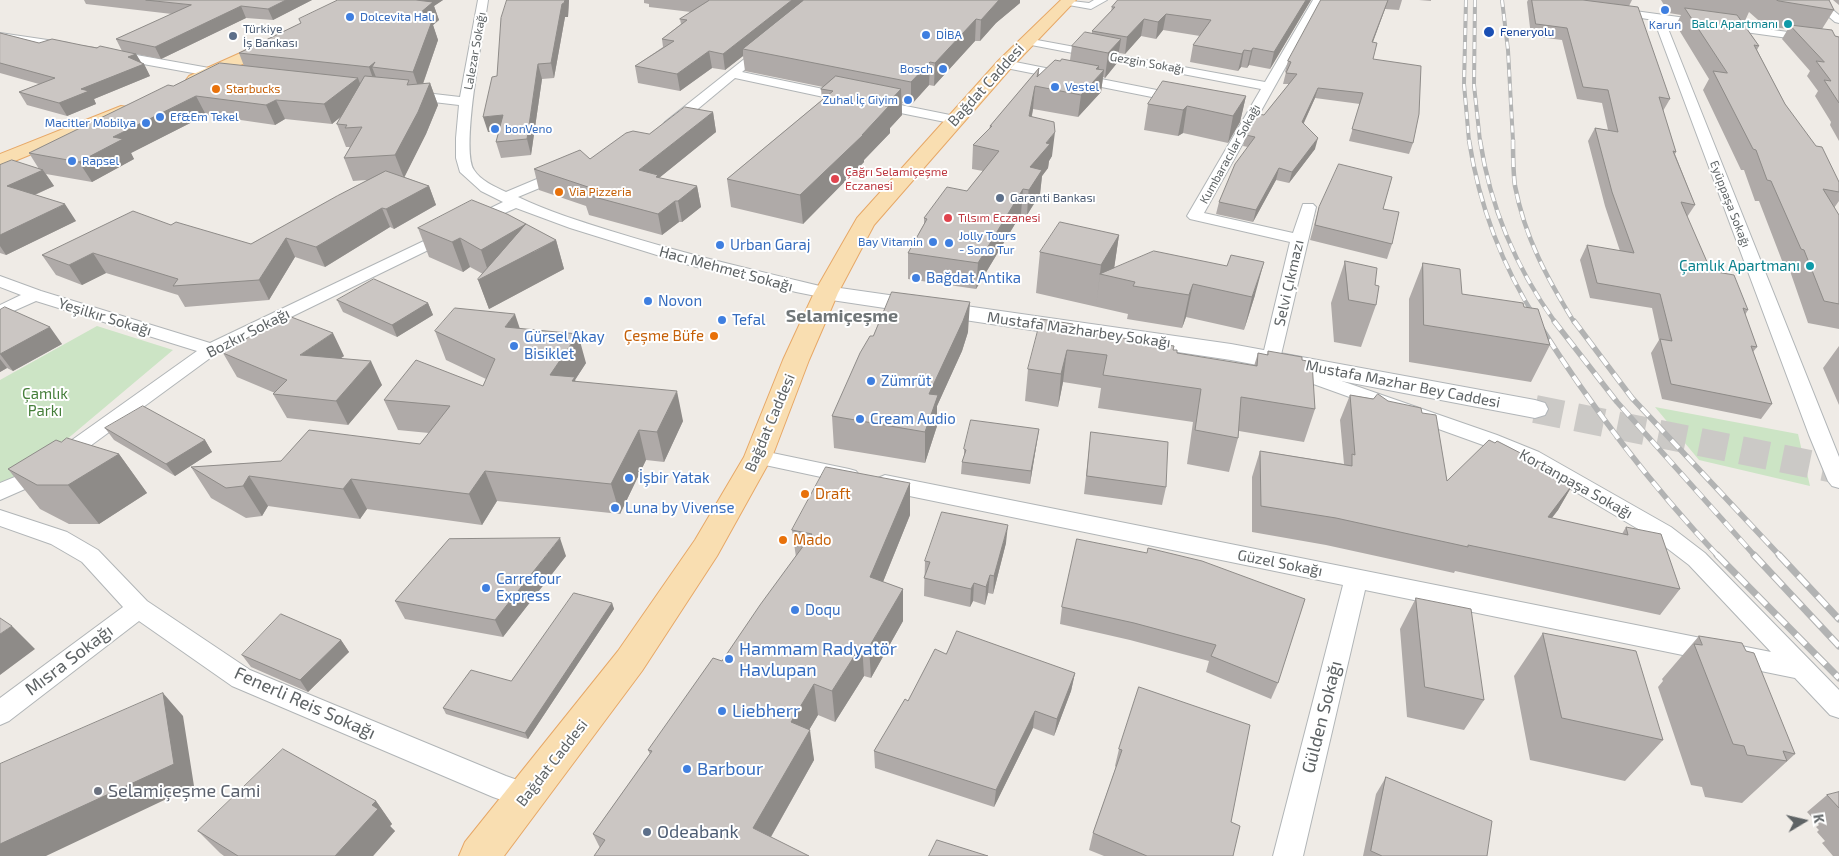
<!DOCTYPE html>
<html>
<head>
<meta charset="utf-8">
<style>
  body { margin:0 }
  #map { position:relative; width:1839px; height:856px; overflow:hidden; background:#efebe6; font-family:"Exo 2",sans-serif }
  canvas { display:block }
  .north { position:absolute; left:1779px; top:796px; width:50px; height:50px; -webkit-text-stroke:4px #fff; paint-order:stroke; rotate:81deg; font-size:14px; font-weight:700; line-height:20px; text-align:center; color:#5e6365 }
  .north::after { content:''; display:block; margin:auto; width:18px; height:22px; background:#5e6365; clip-path:polygon(50% 0,100% 100%,50% 72%,0 100%) }
</style>
</head>
<body>
<div id="map">
<canvas width="1839" height="856"></canvas>
<div class="north">K</div>
</div>
<script>
const ctx = document.querySelector('canvas').getContext('2d');
ctx.lineJoin = 'round';
function paint(path, color) {
  ctx.fillStyle = color;
  ctx.fill(path, 'evenodd');
}
function trace(path, color, width, dash) {
  ctx.strokeStyle = color;
  ctx.lineWidth = width;
  ctx.lineCap = dash ? 'butt' : 'round';
  ctx.setLineDash(dash || []);
  ctx.stroke(path);
}
function write(font, color, halo, rows, align = 'center') {
  ctx.font = font + ' "Exo 2",sans-serif';
  ctx.lineWidth = 4;
  ctx.setLineDash([]);
  ctx.textBaseline = 'middle';
  ctx.strokeStyle = halo;
  ctx.fillStyle = color;
  for (const [text, x, y, turn = 0] of rows) {
    ctx.save();
    ctx.translate(x, y);
    ctx.rotate((+turn || 0) * Math.PI / 180);
    ctx.textAlign = isNaN(turn) ? turn : align;
    if (halo) ctx.strokeText(text, 0, 0);
    ctx.fillText(text, 0, 0);
    ctx.restore();
  }
}
paint(new Path2D(`
  M97,326L173,350L28,472L0,483V380Z
  M1655,407L1798,434L1810,486L1699,460Z`), '#cce4c5');
trace(new Path2D(`
  M1535,409L1839,470`), '#cbc9c6', 28, [28, 14]);
const street = new Path2D(`
  M478,0H488C484,30 460,149 474,170C480,180 495,187 506,192L556,171H566L568,174L566,177L518,197C547,211 579,221 611,231C684,254 758,271 832,289L835,293L832,297L826,298L796,292L689,265L570,228L516,208L480,224H470L467,221L470,218L503,202L481,191L460,172L456,158V138L459,105L408,99L402,95L408,91L460,97Z
  M1063,0L1089,3L1094,0H1107L1091,9L1063,4Z
  M1313,0H1323L1204,213L1293,233L1303,204H1313L1316,207L1280,359L1278,363L1271,365L1264,363L1262,359L1290,242L1190,219L1187,216L1261,89L1026,44L1020,41L1026,38L1265,82Z
  M1809,0H1821L1839,15V23L1835,22Z
  M1613,8L1839,39V45L1665,21L1839,457V488L1832,486L1828,481L1809,435L1654,20L1609,13L1608,11Z
  M0,33L68,43L74,46L68,49L0,39Z
  M766,43L770,45L772,47L770,49L742,72L847,94L853,98L847,102L735,78L675,128H665L663,125L665,122L762,45Z
  M114,51L226,71L232,75L226,79L110,58L108,55Z
  M1005,60L1182,95L1188,99L1182,103L1001,67L999,64L1001,61Z
  M876,100L955,116L962,120L955,124L871,107L870,104Z
  M449,229L455,231L457,234L455,237L217,353L41,482L0,500V483L27,472L197,351L36,301L0,317V305L21,295L0,287V276L41,291L210,343Z
  M1287,362L1497,435L1539,452L1671,527L1705,553L1839,690V718L1830,715L1795,678L1365,590L1303,856H1273L1343,585L885,491L878,488L874,483L878,478L885,475L1771,652L1689,565L1655,539L1525,462L1483,445L1280,372L1278,368L1280,364Z
  M758,450L849,469L856,471L860,476L856,481L849,483L751,462L748,457L751,452Z
  M0,510L67,532L98,550L147,601L250,670L506,776L537,787L541,796L537,805L527,809L493,797L232,686L139,621L9,721L0,725V698L123,607L82,562L51,544L0,526Z`);
const secondary = new Path2D(`
  M826,286L1231,344L1535,400L1545,403L1548,409L1545,415L1535,418L1231,360L818,298L814,293L818,288Z`);
const primary = new Path2D(`
  M1061,0H1076L1011,68L874,225L838,293L809,360L772,457L717,556L642,671L504,856H459L465,842L618,651L695,540L744,457L783,360L814,293L857,218L999,60Z
  M274,38L280,40L282,43L280,46L201,84H189L186,80L189,76Z
  M121,106L127,107L130,111L127,115L0,167V154Z`);
trace(street, '#b1b5b7', 2);
trace(secondary, '#b1b5b8', 2);
trace(primary, '#e7a867', 2);
paint(street, '#fff');
paint(secondary, '#fff');
paint(primary, '#f9deb1');
const railFar3 = new Path2D(`
  M1466,0L1464,84L1469,141
  M1475,0L1474,85L1480,141
  M1502,0L1508,50L1513,141`);
const railFar2 = new Path2D(`
  M1469,140C1479,205 1502,266 1538,322
  M1480,140C1490,206 1516,268 1555,322
  M1513,140C1513,155 1513,171 1515,186C1525,238 1547,278 1574,322`);
const railFar1 = new Path2D(`
  M1537,321C1590,405 1650,484 1718,556
  M1554,321L1617,402L1755,556
  M1574,321L1632,398L1780,556`);
const rail = new Path2D(`
  M1717,555L1839,678
  M1754,555L1839,646
  M1779,555L1839,619`);
trace(railFar3, '#b2b3b3', 4);
trace(railFar2, '#b2b3b3', 4.5);
trace(railFar1, '#b2b3b3', 5.5);
trace(rail, '#b2b3b3', 7);
trace(railFar3, '#fff', 2.5, [7]);
trace(railFar2, '#fff', 3, [9]);
trace(railFar1, '#fff', 4, [11]);
trace(rail, '#fff', 5, [14]);
paint(new Path2D(`
  M84,0H312L273,20L246,18L161,59L136,54L141,62L144,64L150,76L94,99L96,104L67,116L27,105L19,92L39,84L0,73V33L39,43L81,45L122,51L116,39L172,14L86,4Z
  M338,0H443L434,6L439,20L433,25L438,40L423,84L430,83L438,105L426,134L404,177L429,186L436,205L394,229L390,227L325,267L295,257L269,300L185,307L178,295L106,273L82,285L56,275L42,255L171,225L251,244L367,180L353,181L344,158L350,147H346L337,124L341,116L332,124L285,119L275,125L206,115L131,153L134,159L92,182L46,174L54,186L35,195L76,221L6,255L0,253V165L39,169L29,153L173,86L244,66L239,53L301,23Z
  M507,0H569L568,17H565L554,78L542,79L531,155L501,158L496,142L499,131L488,132L497,76Z
  M644,0H1020V3L996,23L980,41H975L934,86L929,85L911,105L902,103V115L890,128V133L864,160V162L803,224L731,207L727,179L822,100L821,89L823,87L745,71L743,56L725,70L712,68L680,91L638,83L635,66L663,47L662,39L681,24L680,19L691,12L649,7V4L644,3Z
  M1118,0H1311L1270,69L1249,65L1247,68L1241,67L1238,71L1190,62L1193,45L1200,36L1163,30L1156,39L1141,36L1125,54L1119,53L1117,63L1105,78L1103,77L1101,92L1078,117L1033,109L1032,116L1052,156L1049,161L1048,168L1042,176L1040,194L1027,215L1021,214L976,289L908,279V253L924,224V218L967,191L983,171L972,169L973,145L989,129L990,126L1039,68V76L1060,61L1070,60L1072,46L1092,34V31L1111,11L1112,7Z
  M1321,0H1402L1399,10L1385,9L1372,42L1373,59L1413,143L1409,154L1349,141L1360,104L1315,98L1304,123L1315,149L1289,183L1276,180L1253,222L1216,214L1219,202L1248,147L1243,146L1246,135L1264,115L1289,84H1283L1286,72H1285L1288,61Z
  M1419,0H1431V1Z
  M1528,0H1632L1629,6L1670,99L1663,111L1676,152L1675,154L1695,205L1687,217L1711,271L1748,310L1745,315L1757,347L1753,352L1772,404L1761,419L1662,399L1651,353L1659,340L1652,308L1590,298L1580,260L1587,245L1620,251L1605,206L1588,141L1595,128L1608,130L1602,103L1577,99L1562,40L1531,36L1527,2Z
  M1661,0H1829L1834,10L1822,29L1835,36L1839,37V141L1830,125L1831,122L1815,96L1818,91L1807,76L1810,71L1782,39L1788,29L1765,26L1749,12L1744,23L1742,22L1759,46L1757,50L1785,104L1839,182V201L1834,208L1839,215V329L1808,323L1790,271H1786L1759,201H1755L1744,170H1741L1703,90L1709,79L1676,25L1681,15L1669,13Z
  M1833,0H1839V5Z
  M1246,96L1240,122L1228,143L1183,133L1178,136L1144,130L1148,104Z
  M713,112L716,132L659,178L697,186L701,207L682,222H679L662,235L589,215L586,206L539,190L534,169L590,159L649,134Z
  M1319,207L1383,209L1392,244L1387,259L1310,240Z
  M526,224V225L556,240L564,269L489,309L478,279L483,274L470,267L463,272L429,257L418,228Z
  M1119,235L1114,268L1255,295L1244,330L1186,317L1182,328L1127,319L1128,314L1036,293L1040,252Z
  M1345,261L1375,285L1376,305L1361,347L1334,342L1331,303Z
  M1423,263L1462,294L1524,307L1550,345L1531,382L1409,362V299Z
  M337,300L428,303L433,315L397,337L343,312Z
  M0,310L62,344L13,371L7,368L0,372Z
  M520,328L586,363L575,380L576,382L683,421L664,462L646,460L620,514L497,501L482,525L367,509L360,519L268,506L262,516L246,518L211,498L191,467L281,461L420,444L429,433L398,430L384,400L483,386L486,379L446,360L435,331Z
  M1072,330L1173,350L1177,353L1254,366L1258,353L1267,355L1268,351L1302,360L1315,409L1304,442L1239,431L1238,438L1229,472L1187,464L1193,422L1098,408L1101,388L1063,382L1058,407L1025,401L1028,369Z
  M968,332L962,351L937,406V426L925,463L834,448L832,416Z
  M1839,346V405L1823,368Z
  M223,353L344,356L341,358L382,385L348,425L287,418L273,394L275,393L237,377Z
  M1350,395L1388,401L1422,413L1447,481L1569,482L1573,484L1558,510L1552,518L1622,534L1626,527L1680,589L1660,615L1455,571L1454,573L1326,545L1252,532V477L1260,451L1344,464L1340,420Z
  M105,428L205,440L212,452L175,476L114,440Z
  M1039,429L1030,484L961,474L962,462L964,456V449Z
  M1091,432L1166,487L1162,505L1084,494Z
  M61,442L119,454L147,493L99,524H69L40,509L8,469Z
  M910,483V515L883,582L903,589V621L871,678L864,676L835,722L818,715L809,730L814,760L771,837L600,848L593,834L650,754L648,750L722,661L796,557L792,530Z
  M1077,539L1278,683L1271,699L1206,672L1209,661L1130,640L1060,624L1062,607Z
  M1006,543L993,594L988,593L985,605L973,601L970,607L924,596L925,561Z
  M566,556L503,637L405,619L395,601Z
  M1416,598L1484,700L1464,730L1407,717L1400,629Z
  M612,603L614,609L528,739L446,714L443,708L511,681Z
  M1543,633L1663,740L1625,781L1530,760L1514,676Z
  M1699,636L1746,651L1795,754L1742,803L1705,797L1702,787L1691,785L1658,687L1663,681L1662,679Z
  M341,640L349,652L308,692L251,667L242,655Z
  M946,654L1075,673L1071,691L1054,736L1033,728L994,807L875,768L874,751L908,701Z
  M1139,687L1231,822L1233,856H1104L1089,850L1093,833L1116,767L1115,766L1119,749Z
  M1386,777L1487,856H1363L1376,794Z
  M1839,792V856H1833L1822,843L1825,841L1817,832L1819,830L1816,827L1819,825L1807,812L1827,795Z
  M376,801L392,824L390,826L395,831L373,856H224L220,853L198,831Z`), '#afaaa8');
paint(new Path2D(`
  M286,0H312L273,20L268,9Z
  M410,0H443L434,6L439,20L433,25L438,40L420,92L413,72V19Z
  M565,0H569L568,17H565L554,78L551,63L562,4Z
  M792,0H813L743,49V56L725,70L723,54Z
  M999,0H1020V3L996,23L980,41L981,20Z
  M1306,0H1311L1270,69L1274,52Z
  M1388,0L1385,9L1369,53L1372,42Z
  M241,6L246,18L161,59L155,47Z
  M1166,14L1163,30L1156,39L1158,22Z
  M976,19L975,41L934,86L935,63Z
  M1144,19L1141,36L1125,54L1127,37Z
  M1121,39L1117,63L1105,78L1108,53Z
  M1253,48L1249,65L1247,68L1251,51Z
  M1244,50L1241,67L1238,71L1242,54Z
  M709,51L712,68L680,91L677,74Z
  M136,54L142,64H144L150,76L94,99L96,104L67,116L59,103L128,57Z
  M375,62L372,67L379,85L376,87L369,67Z
  M930,62L929,85L911,105V82Z
  M538,64L542,79L531,155L527,139Z
  M1099,66L1098,77L1104,70L1101,92L1078,117L1081,95L1096,69Z
  M358,78L365,97L332,124L324,104Z
  M430,83L438,105L426,134L404,178L395,155Z
  M1035,86L1033,109L1027,139L1029,116Z
  M1318,88L1315,98L1299,133L1302,122Z
  M901,89L902,115L890,128V133L864,160V162L803,224L800,195Z
  M196,96L206,115L131,153L134,159L92,182L79,162L113,137Z
  M1246,96L1240,122L1228,143L1233,116Z
  M276,100L285,119L275,125L266,105Z
  M1187,106L1183,133L1178,136L1183,110Z
  M713,112L716,132L659,178L639,170Z
  M503,115L508,130L488,132L483,117Z
  M1055,132L1052,156L1049,161L1048,168L1042,176L1040,194L1027,215L1030,167L1046,143Z
  M1318,138L1315,149L1289,183L1292,172Z
  M1279,168L1276,180L1253,222L1256,210Z
  M43,170L54,186L18,202L7,186Z
  M429,186L436,205L394,229L386,209Z
  M697,186L701,207L682,222L678,201Z
  M1023,189L1021,214L976,289L978,263Z
  M675,201L679,222L662,235L658,214Z
  M65,204L76,221L6,255L0,246V235Z
  M382,208L390,227L325,267L316,247Z
  M526,224L534,252L556,240L564,269L489,309L478,280L489,274L481,250Z
  M1119,235L1113,276L1100,274L1096,307L1101,265Z
  M286,238L295,257L269,300L259,280Z
  M460,238L470,267L463,272L452,242Z
  M93,253L106,273L82,285L69,265Z
  M1264,262L1255,295L1244,330L1252,297Z
  M1193,284L1186,317L1182,328L1189,295Z
  M970,302L968,332L962,351L937,406V426L925,463V432L929,394Z
  M428,303L433,315L397,337L392,325Z
  M515,314L525,344L505,327Z
  M50,327L62,344L13,371L0,354Z
  M333,333L344,356L312,378L300,355Z
  M578,334L586,363L575,380L583,407L550,375Z
  M1067,350L1063,382L1058,407L1061,374Z
  M0,359L7,368L0,372Z
  M371,361L382,385L348,425L336,401Z
  M677,391L683,421L664,462L657,432Z
  M1039,429L1037,441L1030,484L1031,471Z
  M639,430L646,460L620,514L611,484Z
  M205,440L212,452L175,476L166,464Z
  M119,454L147,493L99,524L68,485Z
  M485,471L497,501L482,525L469,494Z
  M249,476L268,506L262,516L243,486Z
  M351,479L367,509L360,519L343,489Z
  M910,483V515L872,609L870,577Z
  M1573,484L1558,510L1532,543L1548,517Z
  M1008,525L1006,543L993,594L994,576Z
  M560,538L566,556L503,637L495,620Z
  M990,575L988,593L985,605L986,587Z
  M974,583L973,601L970,607L971,589Z
  M903,589V621L871,678L869,647Z
  M612,603L614,609L528,739L525,733Z
  M12,626L35,649L0,675V634Z
  M341,640L349,652L308,692L300,680Z
  M862,644L864,676L835,722L832,691Z
  M1075,673L1071,691L1054,736L1057,719Z
  M814,684L818,715L796,752L791,722Z
  M163,693L183,716L194,786L46,856H0V844Z
  M1035,711L1033,728L994,807L996,790Z
  M810,730L814,760L760,856L753,828Z
  M376,801L392,824L390,826L395,831L373,856H335L372,805Z`), '#8e8b88');
const building = new Path2D(`
  M146,0H286L268,9L241,6L155,47L116,39L191,5Z
  M338,0H416L433,2L413,19L432,21L413,72L372,67L375,62L369,67L239,53L301,23L299,19Z
  M507,0H565L564,3L562,4L551,63L538,64L527,139L496,142L503,115L483,117L492,77L497,76L501,18Z
  M710,0H792L723,54L709,51L677,74L635,66L674,41L662,39L687,20L680,19Z
  M804,0H999L981,20L976,19L935,63L930,62L911,82L743,49Z
  M1118,0H1306L1274,52L1253,48L1251,51L1244,50L1242,54L1193,45L1211,20L1166,14L1158,22L1144,19L1127,37L1092,31L1115,7H1112Z
  M1321,0H1388L1372,42L1377,43L1373,59L1421,66L1419,114L1413,143L1352,129L1363,93L1318,88L1302,122L1318,138L1292,172L1279,168L1256,210L1219,202L1235,164L1255,137L1246,135L1258,114L1264,115L1297,74L1286,73L1291,62L1288,61Z
  M1532,0H1583L1638,7L1670,99L1659,97L1676,152L1673,151L1695,205L1681,202L1711,271L1734,275L1748,310L1743,308L1757,347L1751,346L1772,404L1671,384L1660,339L1672,341L1660,294L1597,283L1587,245L1634,253L1612,192L1595,128L1618,132L1608,90L1583,87L1567,28L1536,24Z
  M1777,0H1829L1834,10L1779,1Z
  M1685,8L1737,15L1759,46L1754,45L1785,104L1816,146L1822,147L1839,182V192L1823,189L1839,215V304L1824,301L1804,250L1801,249L1771,181L1767,180L1756,150L1753,149L1713,71L1727,73Z
  M1790,25L1832,30L1835,36L1839,37V103L1824,80L1831,81L1816,61L1824,62Z
  M1085,32L1121,39L1108,53L1072,46Z
  M0,33L39,43L52,39L81,45L97,48L100,46L136,54L128,57L144,64L81,89L89,91L59,103L19,92L55,78L0,63Z
  M1062,59L1099,66L1096,69L1104,70L1081,95L1035,86L1029,116L1054,122L1055,132L1046,143L1050,144L1030,167L1042,170L1029,190L1023,189L978,263L908,253L927,219L924,218L947,187L967,191L999,151L973,145L992,126H990L1039,68L1037,77L1055,60L1060,61Z
  M220,63L358,78L324,104L276,100L266,105L196,96L113,137L123,139L79,162L29,153L168,85L173,86Z
  M365,76L409,80L407,85L430,83L418,112L395,155L344,158L362,127L345,128L347,125L337,124Z
  M836,76L901,89L885,106H889L862,135H863L800,195L727,179L833,91L821,89Z
  M1163,81L1246,96L1233,116L1187,106L1183,110L1148,104Z
  M685,107L713,112L639,170L658,175L656,177L697,186L678,201H675L658,214L583,194L591,188L534,169L580,150L590,159L626,133L633,131L649,134Z
  M12,160L43,170L7,186L65,204L0,235V165Z
  M1339,164L1392,177L1383,209L1399,212L1392,244L1315,225L1319,207Z
  M386,171L429,186L386,209L382,208L316,247L286,238L259,280L173,286L178,279L93,253L69,265L42,255L133,211L171,225L176,222L251,244L337,196Z
  M472,200L507,214L526,224L481,250L460,238L452,242L418,228Z
  M1060,222L1119,235L1101,265L1040,252Z
  M526,224L556,240L478,280V279Z
  M1154,251L1227,266L1231,255L1264,262L1252,297L1193,284L1189,295L1133,286L1135,282L1100,274Z
  M1345,261L1377,268L1375,285L1379,286L1376,305L1349,300Z
  M1423,263L1460,269L1462,294L1523,303L1524,307L1538,309L1550,345L1424,325Z
  M374,279L428,303L392,325L337,300Z
  M892,292L970,302L963,321L929,394L938,395L925,432L832,416L860,353L870,336H873Z
  M5,307L50,327L0,354V310Z
  M455,308L515,314L505,327L578,334L550,375L575,377L572,381L677,391L657,432L639,430L611,484L485,471L469,494L351,479L343,489L249,476L243,486L226,488L191,467L281,461L309,430L420,444L450,406L384,400L416,360L483,386L495,359L435,331Z
  M286,315L333,333L300,355L371,361L336,401L273,394L287,380L223,353Z
  M1041,319L1073,324L1071,330L1174,346L1173,350H1177V353L1257,366L1258,353L1268,355V351L1302,357V360L1312,362L1315,409L1241,397L1238,438L1195,430L1201,389L1103,375L1107,355L1067,350L1061,374L1028,369Z
  M1378,394L1388,401L1421,408L1422,413L1436,415L1447,481L1489,440L1495,443L1497,441L1571,479L1568,482L1573,484L1548,517L1628,535L1626,527L1661,534L1680,589L1468,545V547L1336,518L1261,506L1260,451L1352,466V454L1355,455L1350,395L1373,399Z
  M143,406L205,440L166,464L105,428Z
  M971,420L1039,429L1031,471L962,462L966,450L964,449Z
  M1091,432L1168,442L1166,487L1087,476Z
  M67,438L119,454L68,485H37L8,469L56,440L61,442Z
  M826,467L910,483L870,577L903,589L869,647L862,644L832,691L814,684L791,722L810,730L753,828L809,856H594L605,840L593,834L652,751L648,750L713,658L722,661L760,605L812,534L792,530Z
  M942,512L1008,525L994,576L990,575L986,587L974,583L971,589L924,578L930,562L925,561Z
  M560,538L495,620L395,601L449,539Z
  M1077,539L1147,553L1148,548L1202,561L1305,599L1278,683L1211,656L1216,645L1134,623L1062,607Z
  M574,593L612,603L525,733L443,708L471,670L511,681Z
  M1416,598L1471,609L1484,700L1425,687Z
  M281,614L341,640L300,680L242,655Z
  M0,618L12,626L0,634Z
  M957,631L1075,673L1057,719L1035,711L996,790L874,751L905,699L908,701L935,649L946,654Z
  M1543,633L1636,651L1663,740L1562,718Z
  M1699,636L1742,643L1746,651L1754,653L1795,754L1783,751L1787,761L1747,755L1744,746L1733,744L1694,644L1702,645Z
  M1139,687L1250,725L1231,822L1240,826L1233,856H1147L1093,833L1122,750L1119,749Z
  M163,693L174,764L0,844V764Z
  M283,749L376,801L372,805L378,809L335,856H238L198,831Z
  M1386,777L1492,821L1487,856H1382L1371,851Z
  M1839,792V808L1827,795Z
  M937,840L988,856H929Z`);
paint(building, '#cbc6c3');
trace(building, '#8e8b88', 1);
for (const [x, y, r, color] of [
  [1665,10,5,"#3f7fe0"],
  [350,17,5,"#3f7fe0"],
  [1788,24,5,"#0f9aa8"],
  [1489,32,6,"#1a4fb4"],
  [926,35,5,"#3f7fe0"],
  [233,36,5,"#5c6f8a"],
  [943,69,5,"#3f7fe0"],
  [1055,87,5,"#3f7fe0"],
  [216,89,5,"#e8710a"],
  [908,100,5,"#3f7fe0"],
  [160,117,5,"#3f7fe0"],
  [146,123,5,"#3f7fe0"],
  [495,129,5,"#3f7fe0"],
  [72,161,5,"#3f7fe0"],
  [835,179,5,"#e0444e"],
  [559,192,5,"#e8710a"],
  [1000,198,5,"#5c6f8a"],
  [948,218,5,"#e0444e"],
  [933,242,5,"#3f7fe0"],
  [949,243,5,"#3f7fe0"],
  [720,245,5,"#3f7fe0"],
  [1810,266,5,"#0f9aa8"],
  [916,278,5,"#3f7fe0"],
  [648,301,5,"#3f7fe0"],
  [722,320,5,"#3f7fe0"],
  [714,336,5,"#e8710a"],
  [514,346,5,"#3f7fe0"],
  [871,381,5,"#3f7fe0"],
  [860,419,5,"#3f7fe0"],
  [629,478,5,"#3f7fe0"],
  [805,494,5,"#e8710a"],
  [615,508,5,"#3f7fe0"],
  [783,540,5,"#e8710a"],
  [486,588,5,"#3f7fe0"],
  [795,610,5,"#3f7fe0"],
  [729,659,5,"#3f7fe0"],
  [722,711,5,"#3f7fe0"],
  [687,769,5,"#3f7fe0"],
  [98,791,5,"#6b7280"],
  [647,832,5,"#5c6f8a"]
]) {
  const dot = new Path2D();
  dot.arc(x, y, r, 0, 2 * Math.PI);
  ctx.fillStyle = color;
  ctx.fill(dot);
  trace(dot, '#fff', 2);
}
write('12px', '#366cbe', '#fff', [
  ["Dolcevita Halı",360,17],
  ["Karun",1665,25,"center"],
  ["DİBA",936,35],
  ["Bosch",933,69,"right"],
  ["Vestel",1065,87],
  ["Zuhal İç Giyim",898,100,"right"],
  ["Ef&Em Tekel",170,117],
  ["Macitler Mobilya",136,123,"right"],
  ["bonVeno",505,129],
  ["Rapsel",82,161],
  ["Jolly Tours",959,236],
  ["- Sono Tur",959,250],
  ["Bay Vitamin",923,242,"right"]
], 'left');
write('12px', '#0d838f', '#fff', [
  ["Balcı Apartmanı",1778,24]
], 'right');
write('12px', '#4e5e75', '#fff', [
  ["Türkiye",243,29],
  ["İş Bankası",243,43],
  ["Garanti Bankası",1010,198]
], 'left');
write('12px', '#164399', '#fff', [
  ["Feneryolu",1500,32]
], 'left');
write('12px', '#5e6365', '#fff', [
  ["Lalezar Sokağı",475,51,-80],
  ["Gezgin Sokağı",1147,63,10],
  ["Kumbaracılar Sokağı",1230,154,-61],
  ["Eyüppaşa Sokağı",1730,204,69]
]);
write('12px', '#c56008', '#fff', [
  ["Starbucks",226,89],
  ["Via Pizzeria",569,192]
], 'left');
write('12px', '#be3a42', '#fff', [
  ["Çağrı Selamiçeşme",845,172],
  ["Eczanesi",845,186],
  ["Tılsım Eczanesi",958,218]
], 'left');
write('15px', '#5e6365', '#fff', [
  ["Bağdat Caddesi",986,85,-48],
  ["Hacı Mehmet Sokağı",726,269,15],
  ["Selvi Çıkmazı",1289,283,-77],
  ["Yeşilkır Sokağı",105,317,17],
  ["Mustafa Mazharbey Sokağı",1079,330,8],
  ["Bozkır Sokağı",248,333,-27],
  ["Mustafa Mazhar Bey Caddesi",1403,384,11],
  ["Bağdat Caddesi",770,423,-67],
  ["Kortanpaşa Sokağı",1576,484,29],
  ["Güzel Sokağı",1280,563,11],
  ["Bağdat Caddesi",552,763,-52]
]);
write('15px', '#366cbe', '#fff', [
  ["Urban Garaj",730,245],
  ["Bağdat Antika",926,278],
  ["Novon",658,301],
  ["Tefal",732,320],
  ["Gürsel Akay",524,337],
  ["Bisiklet",524,354],
  ["Zümrüt",881,381],
  ["Cream Audio",870,419],
  ["İşbir Yatak",639,478],
  ["Luna by Vivense",625,508],
  ["Carrefour",496,579],
  ["Express",496,596],
  ["Doqu",805,610]
], 'left');
write('15px', '#0d838f', '#fff', [
  ["Çamlık Apartmanı",1800,266]
], 'right');
write('15px', '#c56008', '#fff', [
  ["Çeşme Büfe",704,336,"right"],
  ["Draft",815,494],
  ["Mado",793,540]
], 'left');
write('15px', '#467f3b', '#fff', [
  ["Çamlık",45,394],
  ["Parkı",45,411]
]);
write('bold 18px', '#6f7577', '#fff', [
  ["Selamiçeşme",842,316]
]);
write('18px', '#366cbe', '#fff', [
  ["Hammam Radyatör",739,649],
  ["Havlupan",739,670],
  ["Liebherr",732,711],
  ["Barbour",697,769]
], 'left');
write('18px', '#5e6365', '#fff', [
  ["Mısra Sokağı",69,660,-37],
  ["Fenerli Reis Sokağı",305,703,24],
  ["Gülden Sokağı",1322,717,-76]
]);
write('18px', '#5b616d', '#fff', [
  ["Selamiçeşme Cami",108,791]
], 'left');
write('18px', '#4e5e75', '#fff', [
  ["Odeabank",657,832]
], 'left');
</script>
</body>
</html>
